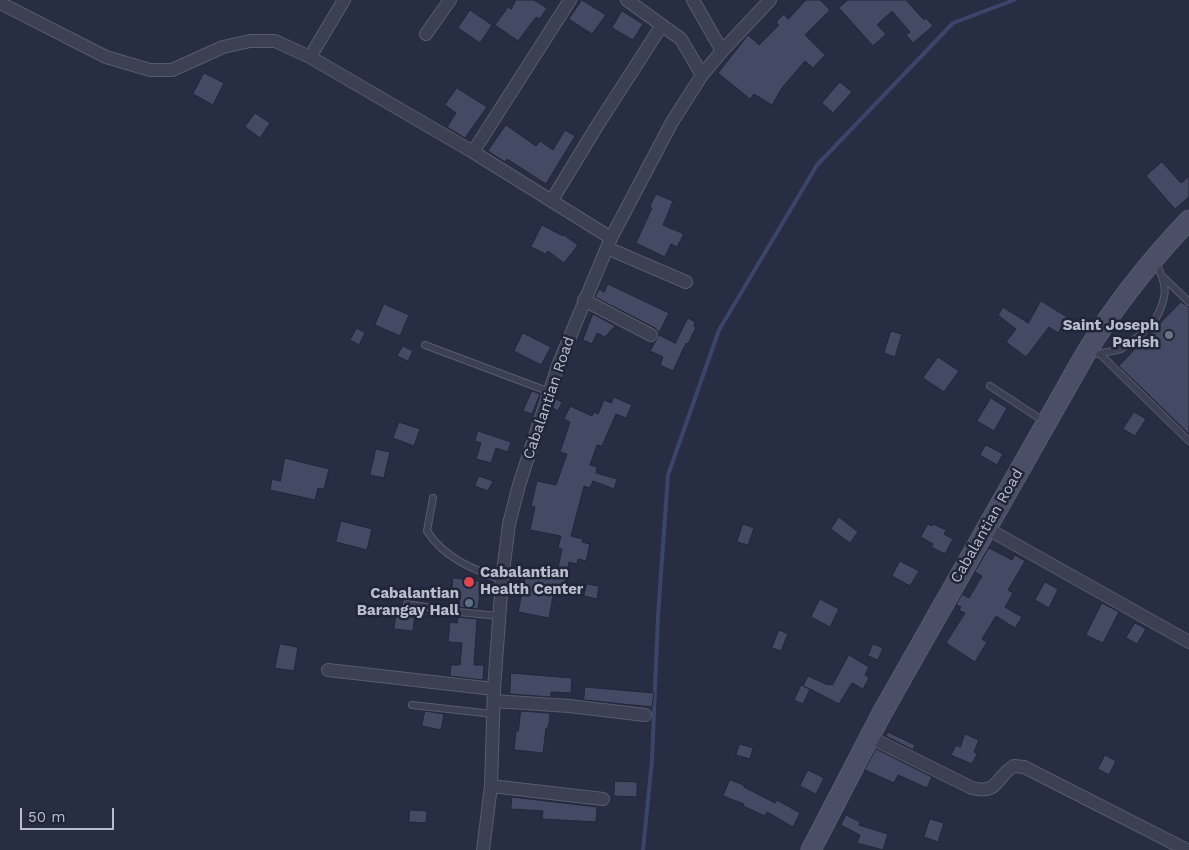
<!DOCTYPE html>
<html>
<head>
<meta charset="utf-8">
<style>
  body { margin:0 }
  #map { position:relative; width:1189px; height:850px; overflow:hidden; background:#272d43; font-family:"Work Sans",sans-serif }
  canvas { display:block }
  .scale { position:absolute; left:20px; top:808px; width:94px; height:22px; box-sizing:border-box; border:2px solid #b9bccc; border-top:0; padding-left:6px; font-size:15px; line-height:18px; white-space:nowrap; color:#b9bccc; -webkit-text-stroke:4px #202538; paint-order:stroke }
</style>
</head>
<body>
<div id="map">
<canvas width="1189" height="850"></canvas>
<div class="scale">50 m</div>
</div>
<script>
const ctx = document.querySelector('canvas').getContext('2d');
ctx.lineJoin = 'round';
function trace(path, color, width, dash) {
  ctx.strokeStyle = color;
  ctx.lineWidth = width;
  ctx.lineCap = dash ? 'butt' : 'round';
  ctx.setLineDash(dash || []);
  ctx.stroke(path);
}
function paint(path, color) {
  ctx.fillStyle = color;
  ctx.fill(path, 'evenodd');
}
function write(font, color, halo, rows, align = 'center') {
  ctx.font = font + ' "Work Sans",sans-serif';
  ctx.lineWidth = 5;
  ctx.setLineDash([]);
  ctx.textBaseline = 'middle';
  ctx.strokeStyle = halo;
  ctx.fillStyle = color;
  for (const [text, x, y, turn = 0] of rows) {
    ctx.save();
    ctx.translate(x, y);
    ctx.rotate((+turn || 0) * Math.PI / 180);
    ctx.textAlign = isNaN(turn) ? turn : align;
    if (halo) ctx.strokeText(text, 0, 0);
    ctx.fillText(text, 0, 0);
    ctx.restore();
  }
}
trace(new Path2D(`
  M643,850L652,760L658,616L668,475L719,330L817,165L953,23L1014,0`), '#3b456a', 4);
const building = new Path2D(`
  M516,0H534L547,8L540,19L536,17L518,41L495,25L508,7L511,9Z
  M582,0L606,15L592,34L569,19Z
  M806,0H820L830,10L805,35L825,55L813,68L805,61L782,88L772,105L754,94L750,99L718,73L748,35L759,45L779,25L776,22L784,14L788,19Z
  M848,0H906L924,20L926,18L933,26L913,43L906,35L910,32L892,11L877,25L886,34L873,46L839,8Z
  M470,10L492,25L480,43L458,28Z
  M622,11L643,24L633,40L612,28Z
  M204,73L224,83L213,105L193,94Z
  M840,82L852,92L833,113L822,103Z
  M457,88L487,107L465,138L447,127L456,113L445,105Z
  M255,113L270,123L260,138L245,127Z
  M506,125L536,146L540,141L553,150L565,130L575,136L546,184L507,159L505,162L488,151Z
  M1162,162L1181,183L1189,176V197L1175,209L1146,176Z
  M656,194L673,201L663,225L684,234L677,247L671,244L665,257L636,243L652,208L650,207Z
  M542,225L563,236L564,235L578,245L564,263L548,251L546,254L531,247Z
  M608,284L669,313L659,333L655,328L595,297L599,289L604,292Z
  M1041,301L1067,317L1058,333L1049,327L1026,357L1006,342L1016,329L998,315L1003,307L1028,323Z
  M1181,302L1189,307V434L1119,366Z
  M384,304L409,315L400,336L375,325Z
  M593,314L615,326L605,337L597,333L592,344L583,340Z
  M688,318L695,322L694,326L696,327L688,344L686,343L673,371L660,365L663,357L650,351L659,335L675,343Z
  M357,328L365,333L359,345L350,340Z
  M891,331L902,334L895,357L884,353Z
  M523,333L551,347L541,365L514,351Z
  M403,346L413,351L408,361L397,356Z
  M938,357L959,371L944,392L923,378Z
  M532,391L540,394L532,414L523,411Z
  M614,397L632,405L626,418L616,414L602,446L597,445L590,465L597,467L596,473L617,479L614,489L593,481L590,488L584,486L571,536L583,539L582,542L590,544L586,561L578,559L577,564L569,562L563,593L554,591L549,618L518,612L527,568L557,573L562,549L558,548L561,536L530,530L535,507L531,506L537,481L556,485L567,454L560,452L570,422L564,419L570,406L592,416L594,412L598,414L604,400L611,403Z
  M991,398L1007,408L994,431L977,421Z
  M556,399L562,402L558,411L553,408Z
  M1134,412L1146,419L1135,436L1123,429Z
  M399,422L420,429L414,446L393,438Z
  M478,431L511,442L508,452L496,448L491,463L476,459L481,443L475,441Z
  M986,445L1003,454L997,465L980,455Z
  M376,449L390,452L384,478L370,475Z
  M285,458L329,469L324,489L318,488L315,500L270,490L272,479L280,481Z
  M479,476L493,481L488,491L475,486Z
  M839,517L858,532L850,543L831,529Z
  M341,521L372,529L367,550L336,542Z
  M743,524L754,528L748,545L737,542Z
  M928,524L932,526L933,524L946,530L944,534L953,539L945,554L931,547L933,544L921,537Z
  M989,548L1012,560L1015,555L1025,561L1008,590L1013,593L1005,607L1022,617L1015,628L996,616L982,639L987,642L975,662L946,643L965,613L959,610L961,607L956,605L962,594L969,598L982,576L975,572Z
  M900,561L919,571L910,586L892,576Z
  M453,578L494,583L493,595L480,594L478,609L459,607L461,592L452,591Z
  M1045,582L1058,589L1049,608L1035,600Z
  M587,584L599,586L597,599L584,596Z
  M820,599L839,609L830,627L811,617Z
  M1102,603L1119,612L1103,643L1086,635Z
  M397,611L415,613L413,631L394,629Z
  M458,617L477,619L474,665H484L483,680L450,676L451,665H460L462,643L448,642L450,622L457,623Z
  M1135,623L1146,629L1137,644L1126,638Z
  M779,630L788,634L781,651L772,648Z
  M280,644L298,647L294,671L275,668Z
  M873,644L883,648L878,660L868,656Z
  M849,655L869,667L865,675L869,678L863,689L852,683L839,704L810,689L803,704L794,700L801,685L810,689L803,686L808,676L828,685L829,684L832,685Z
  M511,673L572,678L571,693L551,692V697L510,694Z
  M585,687L654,693L652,707L584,700Z
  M425,711L444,714L441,730L422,726Z
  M521,711L549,713L550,718L548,728H546L543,753L514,750L516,731H518Z
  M888,732L915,745L913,750L886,736Z
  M965,734L979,740L974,752L977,754L972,764L951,755L956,745L960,747Z
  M740,744L753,748L750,759L736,755Z
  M876,749L932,777L927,788L898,775L894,783L865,770Z
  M1105,755L1116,761L1109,775L1098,769Z
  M808,770L824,778L816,794L800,786Z
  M730,780L744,785V787L775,803L777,800L800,813L793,827L767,812L765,816L743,806L744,804L723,796Z
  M615,781L637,782V797L614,796Z
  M512,797L597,807L596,822L542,819L543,811L511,809Z
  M410,810L427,811L426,823L409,822Z
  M846,815L860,822L859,825L888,834L883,850L857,843L860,835L841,825Z
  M930,819L944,823L938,842L924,837Z`);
paint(building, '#444a63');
trace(building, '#22273a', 1);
const lane = new Path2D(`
  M1164,278L1189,302
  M1155,320C1168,296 1168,286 1155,261
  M425,345L550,392
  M1098,354L1121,349L1143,333
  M1100,354L1189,441
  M990,386L1045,422
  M433,498L427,531C444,558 473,569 502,580
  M407,604L458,612L499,616
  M412,705L493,714`);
const street = new Path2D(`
  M627,0L681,39L702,75
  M693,0L722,51
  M0,3L106,57L150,70H172L223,47L250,41H275L310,57L473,152L611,238
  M426,34L450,0
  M310,57L344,0
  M473,152L570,0
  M552,200L597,126L662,25
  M607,248L686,282
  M584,300L651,335
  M986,528L1189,642
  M328,670L494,689
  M494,701L569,706L645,715
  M869,737L972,788C999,795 996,776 1014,766L1024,767L1187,850
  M491,786L603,799
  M483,850L491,786L494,689L502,580L509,524L519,485L559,363L611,238L672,122L702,75L722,51L770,0`);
const secondary = new Path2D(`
  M811,850L882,713L1086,353C1115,305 1151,260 1189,220`);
trace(lane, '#575b6d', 8);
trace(street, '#575b6d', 14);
trace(secondary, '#575b6d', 21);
trace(lane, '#3c4053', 6);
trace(street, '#3c4053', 12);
trace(secondary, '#4a4e66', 19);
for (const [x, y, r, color] of [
  [1169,335,5,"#6b7280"],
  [469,582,6,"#e0444e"],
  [469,603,5,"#5c6f8a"]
]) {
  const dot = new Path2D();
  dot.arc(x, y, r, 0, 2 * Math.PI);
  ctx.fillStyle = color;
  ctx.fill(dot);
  trace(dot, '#202538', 2);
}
write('bold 15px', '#b9bccc', '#202538', [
  ["Saint Joseph",1159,326],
  ["Parish",1159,343],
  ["Cabalantian",480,573,"left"],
  ["Health Center",480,590,"left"],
  ["Cabalantian",459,594],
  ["Barangay Hall",459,611]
], 'right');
write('15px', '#b9bccc', '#202538', [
  ["Cabalantian Road",549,398,-71],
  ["Cabalantian Road",987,526,-60]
]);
</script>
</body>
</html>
